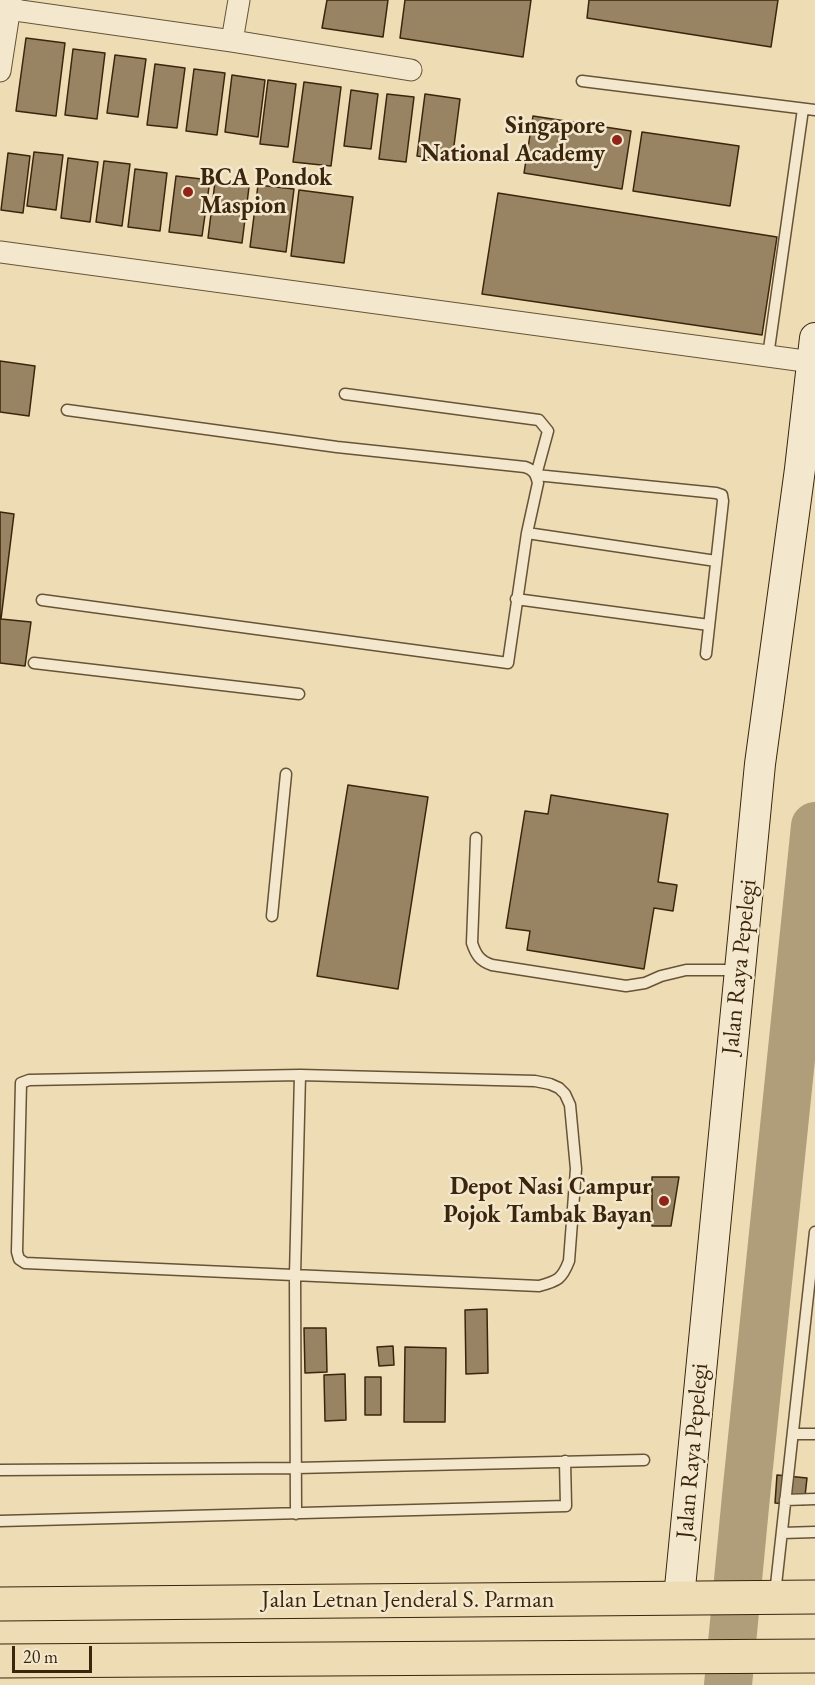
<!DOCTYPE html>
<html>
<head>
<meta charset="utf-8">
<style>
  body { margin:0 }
  #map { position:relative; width:815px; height:1685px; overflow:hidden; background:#eddcb4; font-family:"EB Garamond",serif }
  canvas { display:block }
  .scale { position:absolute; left:12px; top:1646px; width:80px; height:27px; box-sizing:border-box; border:3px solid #3b250c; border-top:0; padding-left:8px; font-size:18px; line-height:21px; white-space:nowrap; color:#3b250c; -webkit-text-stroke:4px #f3e8ce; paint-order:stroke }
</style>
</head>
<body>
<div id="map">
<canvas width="815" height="1685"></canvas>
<div class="scale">20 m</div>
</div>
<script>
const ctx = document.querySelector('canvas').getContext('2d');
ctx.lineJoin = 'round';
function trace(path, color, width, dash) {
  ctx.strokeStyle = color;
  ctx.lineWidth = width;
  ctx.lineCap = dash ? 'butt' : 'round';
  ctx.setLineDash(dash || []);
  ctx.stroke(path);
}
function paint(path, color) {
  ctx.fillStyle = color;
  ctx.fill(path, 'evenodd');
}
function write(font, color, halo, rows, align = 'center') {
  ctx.font = font + ' "EB Garamond",serif';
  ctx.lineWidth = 5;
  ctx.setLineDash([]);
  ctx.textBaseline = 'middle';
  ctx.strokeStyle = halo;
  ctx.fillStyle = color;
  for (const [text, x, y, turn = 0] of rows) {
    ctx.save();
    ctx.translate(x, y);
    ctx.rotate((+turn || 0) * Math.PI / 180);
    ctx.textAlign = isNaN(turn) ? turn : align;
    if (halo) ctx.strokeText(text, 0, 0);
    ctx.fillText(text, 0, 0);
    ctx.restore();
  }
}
trace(new Path2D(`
  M728,1685L746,1496L815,826`), '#b09e7b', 48);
const building = new Path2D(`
  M327,0H388L383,37L322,28Z
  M405,0H531L523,57L400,38Z
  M589,0H778L771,47L587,18Z
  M26,38L65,43L56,116L16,111Z
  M73,49L105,53L97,119L65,115Z
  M115,55L146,59L138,117L107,113Z
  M155,64L185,68L177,128L147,125Z
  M194,69L225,73L217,135L186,131Z
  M232,75L265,80L258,137L225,132Z
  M268,80L296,84L288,147L260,144Z
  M304,82L341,87L331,166L293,162Z
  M351,90L378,94L371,149L344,146Z
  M387,94L414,97L406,162L379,159Z
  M425,94L460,99L452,161L417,156Z
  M533,116L631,131L622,189L524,173Z
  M642,132L739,146L730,206L633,191Z
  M34,152L63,155L56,210L27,206Z
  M8,153L30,156L23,213L1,210Z
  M68,158L98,162L90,222L61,218Z
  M104,161L130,164L122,226L96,222Z
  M135,169L167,173L160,231L128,227Z
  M176,176L210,180L202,236L169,232Z
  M215,182L249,187L242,243L208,238Z
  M258,185L294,189L286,252L250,247Z
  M299,190L353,197L344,263L291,256Z
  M498,193L777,237L762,335L482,294Z
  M0,361L35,366L29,416L0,412Z
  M0,512L14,514L1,619L31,622L25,666L0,663Z
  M348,785L428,797L398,989L317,976Z
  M551,795L668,814L658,882L677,885L673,911L654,908L644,969L527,950L530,931L506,928L525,811L548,814Z
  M652,1177H679L671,1226H652Z
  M487,1309L488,1373L466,1374L465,1310Z
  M304,1328H326L327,1372L305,1373Z
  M393,1346L394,1365L379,1366L377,1347Z
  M405,1347L446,1348L445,1422H404Z
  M345,1374L346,1420L325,1421L324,1375Z
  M365,1377H381V1415H365Z
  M777,1475L807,1478L804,1505L775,1503Z`);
paint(building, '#988463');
trace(building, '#3b250c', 1.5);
const lane = new Path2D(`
  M582,81L815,110
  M768,356L803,109
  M345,394L539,420L548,431L536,475L716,493L722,495L723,501L706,654
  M527,533L716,561
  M516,599L709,625
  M42,600L508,663L527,533L538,483C536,474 534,470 525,467L337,447L67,410
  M34,663L299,694
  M476,838L472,943C476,955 480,961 492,965L626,986L645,983L661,976L686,970H737
  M272,916L286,774
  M300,1075L535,1081L550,1084L559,1088L565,1094L570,1105L576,1169L569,1261C562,1279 558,1281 539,1286L25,1263L19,1259L17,1252L21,1083L29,1080Z
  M793,1434H815
  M0,1470L296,1468L644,1460
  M785,1500L815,1499
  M296,1514L295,1275L300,1075
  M0,1521L566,1506L565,1461
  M782,1533L815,1532
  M775,1594L815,1232`);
const street = new Path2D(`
  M0,8L232,41L411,70
  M232,41L239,0
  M0,71L11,0
  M0,252L812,362`);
const secondary = new Path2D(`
  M679,1598L760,764L800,469L815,338`);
const highway = new Path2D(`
  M0,1604L815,1597
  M0,1661L815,1656`);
trace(lane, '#685336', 13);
trace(street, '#685336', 23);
trace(secondary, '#3b250c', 32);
trace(highway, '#3b250c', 35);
trace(lane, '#f3e8ce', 10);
trace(street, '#f3e8ce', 21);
trace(secondary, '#f3e8ce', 30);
trace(highway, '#eddcb4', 33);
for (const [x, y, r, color] of [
  [617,140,6,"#8f2418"],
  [188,192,6,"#8f2418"],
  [664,1201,6,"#8f2418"]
]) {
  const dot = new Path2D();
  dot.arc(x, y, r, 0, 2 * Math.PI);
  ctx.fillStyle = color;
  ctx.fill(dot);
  trace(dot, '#f3e8ce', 2);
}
write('bold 24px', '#3b250c', '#f3e8ce', [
  ["Singapore",605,126],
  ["National Academy",605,154],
  ["BCA Pondok",200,178,"left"],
  ["Maspion",200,206,"left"],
  ["Depot Nasi Campur",652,1187],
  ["Pojok Tambak Bayan",652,1215]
], 'right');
write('24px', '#3b250c', '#f3e8ce', [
  ["Jalan Raya Pepelegi",740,967,-84],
  ["Jalan Raya Pepelegi",693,1451,-85],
  ["Jalan Letnan Jenderal S. Parman",408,1600]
]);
</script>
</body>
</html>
